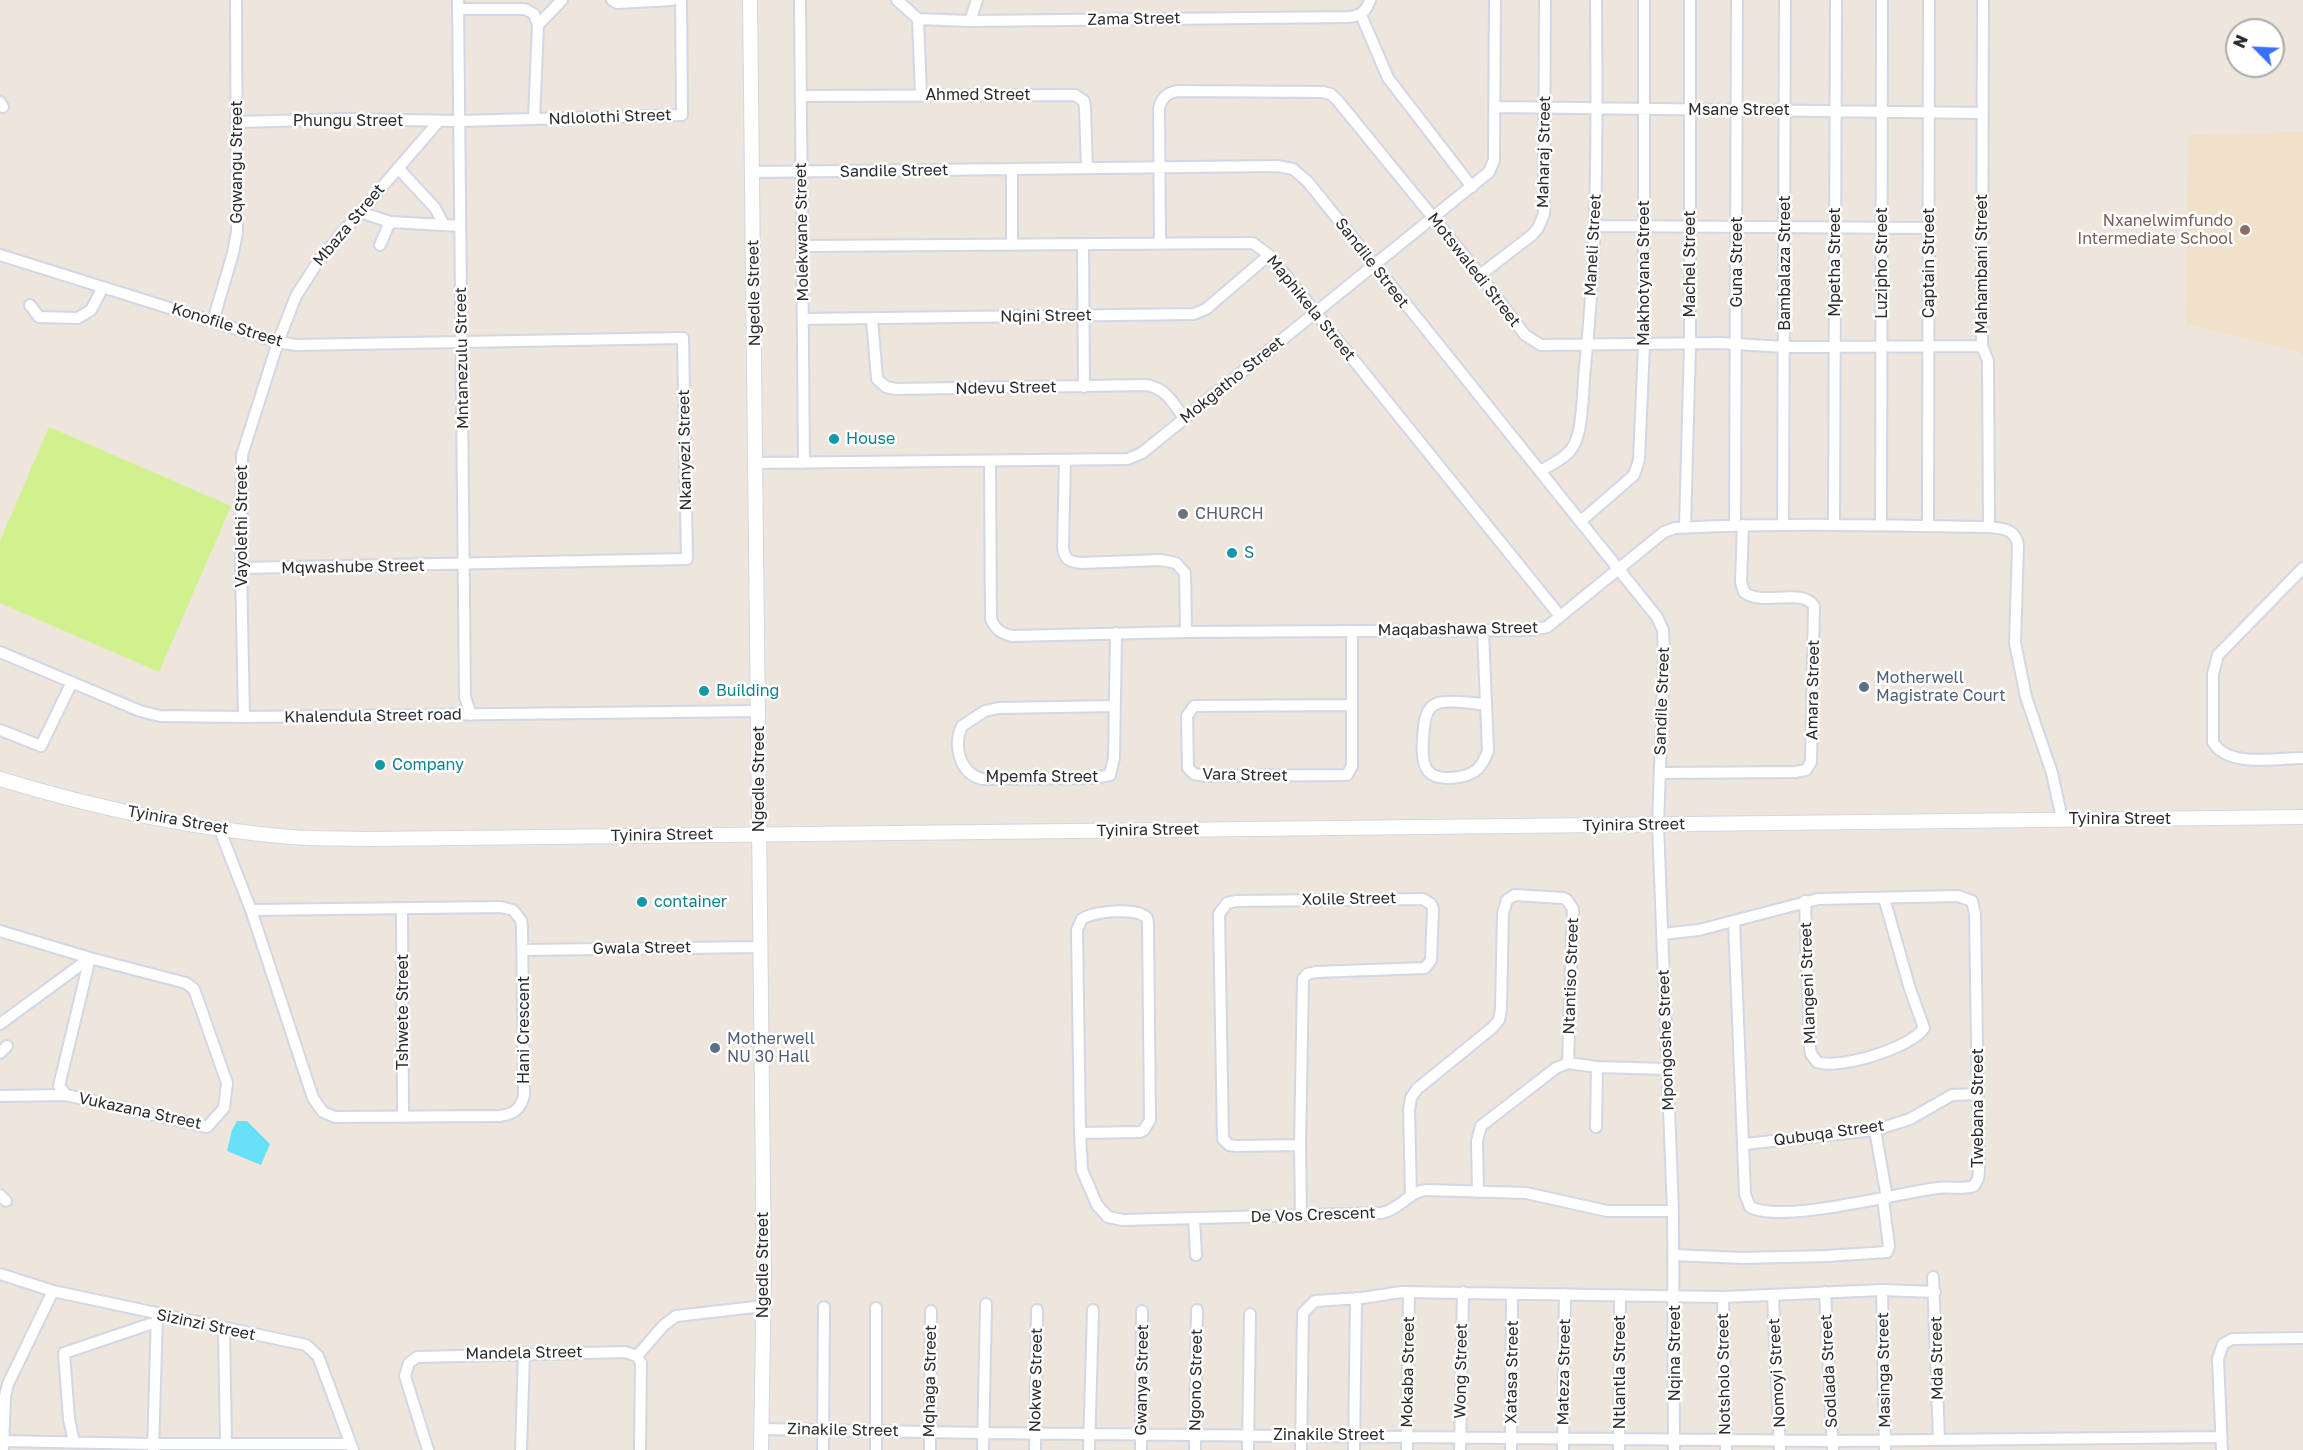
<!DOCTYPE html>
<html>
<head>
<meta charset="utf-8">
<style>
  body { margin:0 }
  #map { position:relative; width:2303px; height:1450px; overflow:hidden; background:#eee5dc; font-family:"Golos Text",sans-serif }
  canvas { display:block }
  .north { position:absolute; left:2225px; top:18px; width:60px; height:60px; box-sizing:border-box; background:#fff; border:2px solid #aaa; border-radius:50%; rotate:294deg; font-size:16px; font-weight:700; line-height:24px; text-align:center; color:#2b2b2b }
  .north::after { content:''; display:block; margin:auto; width:21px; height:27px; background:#3871ff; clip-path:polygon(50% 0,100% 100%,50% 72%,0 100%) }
</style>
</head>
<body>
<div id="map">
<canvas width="2303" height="1450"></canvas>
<div class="north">N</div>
</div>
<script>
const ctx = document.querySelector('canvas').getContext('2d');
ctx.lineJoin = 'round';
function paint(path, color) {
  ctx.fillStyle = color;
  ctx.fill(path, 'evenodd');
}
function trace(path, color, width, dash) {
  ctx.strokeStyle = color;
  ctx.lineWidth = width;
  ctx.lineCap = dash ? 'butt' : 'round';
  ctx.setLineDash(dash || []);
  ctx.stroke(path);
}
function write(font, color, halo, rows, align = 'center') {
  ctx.font = font + ' "Golos Text",sans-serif';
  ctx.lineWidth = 5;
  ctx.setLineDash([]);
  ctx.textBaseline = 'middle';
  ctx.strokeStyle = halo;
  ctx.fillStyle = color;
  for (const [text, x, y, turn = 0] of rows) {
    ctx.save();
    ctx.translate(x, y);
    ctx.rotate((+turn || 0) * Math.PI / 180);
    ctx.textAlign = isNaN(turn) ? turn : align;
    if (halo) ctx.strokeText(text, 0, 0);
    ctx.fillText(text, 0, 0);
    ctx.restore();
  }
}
paint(new Path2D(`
  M2303,132V356L2300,352L2186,324L2188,135Z`), '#f1e0ca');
paint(new Path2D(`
  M49,427L231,506L159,672L0,603V541Z`), '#d1f18f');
paint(new Path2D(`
  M237,1121H247L270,1144L261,1165L227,1151L232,1130Z`), '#67e0f8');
const minor = new Path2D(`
  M458,0L465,697L471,715
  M612,0L617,3L672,0
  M800,0L804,463
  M897,0L918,19L970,21L1348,17C1361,16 1366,12 1370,0
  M1983,0L1982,346L1988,361L1989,527
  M459,9H525L534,14L538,25L534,119
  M1361,15L1388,78L1472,187
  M918,19L921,95
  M970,21L977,0
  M538,25L562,0
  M802,96L1075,95L1084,101L1085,108L1087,168
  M0,102L3,107
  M1495,107L1982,113
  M236,122L348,119L459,121L682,115L681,0
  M398,168L435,208L444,225
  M752,172L1277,166L1293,169L1308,182L1657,617L1663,630L1664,654L1658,825L1673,1211L1674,1450
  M360,212L390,222L460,226
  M1595,226L1929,228
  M1160,243L1159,109C1161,98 1167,93 1177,91L1322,92L1331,94L1338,101L1480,275L1525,335L1541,345L1721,343L1784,347L1982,346
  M380,245L390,222
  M1012,245V170
  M1083,245L1084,387
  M802,246L1253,243L1269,255L1560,616
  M0,255L278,342L296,345L683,338L687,559L241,568
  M1480,275L1532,235L1538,228L1544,214L1545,0
  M30,305L39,317L78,318L91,310L103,287
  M803,319L1194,314L1206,309L1269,255
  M872,319L877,379L886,387L896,389L1146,385C1166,388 1173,403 1184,418
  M213,321L233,253L237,232L236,0
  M990,461L991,619C995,629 1001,634 1012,636L1186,632L1532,630L1547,627L1664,532L1675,528C1779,523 1884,525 1989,527C2003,529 2015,528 2018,545L2015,643L2026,697L2052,773L2062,819
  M1065,461L1063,547C1064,559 1069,562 1081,563L1161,560L1176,563L1185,573L1186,632
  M756,463L1128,459L1142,453L1489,172L1494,160L1495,0
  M1540,471C1552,464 1569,457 1575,443C1583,426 1583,387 1585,366C1598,245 1597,122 1596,0
  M1581,521L1634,475L1639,460L1644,345V0
  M1735,525L1737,0
  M1783,525L1785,0
  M1834,525L1836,0
  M1881,525L1882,0
  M1928,526L1929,0
  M1685,527L1690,344V0
  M2303,568L2218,655L2213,674V742C2227,768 2277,758 2303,758
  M1483,631L1488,751C1482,767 1476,774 1459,777C1426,782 1421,768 1423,740C1424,728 1423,708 1438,703C1451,699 1471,704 1484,704
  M0,652L140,711L160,716L244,717L759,711
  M1352,705L1194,706L1187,716L1188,768L1194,774L1206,776L1347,775L1352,766V631
  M1115,706L998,708L985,711L962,726C953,745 959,773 982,779L1094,778L1110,775L1114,758L1116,633
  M244,717L241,568L242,455L278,342L296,296L319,260L439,121
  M0,730L41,746L72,682
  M1660,773L1795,772L1806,770L1811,762L1814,606C1802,587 1761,607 1744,592L1741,582L1743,525
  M219,828L251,910L313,1098L323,1112L335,1117L500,1116C514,1114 521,1109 524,1095L522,927L521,920L513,910L501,907L251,910
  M1805,901L1810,1049L1811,1054L1817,1062C1839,1070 1911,1048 1924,1028L1910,989L1884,898
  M402,908L403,1116
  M0,931L90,958L186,983L194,989L227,1083L224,1108L207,1127L66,1095L59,1086L90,958
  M1662,934L1699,930L1818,899L1958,896L1972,901L1975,914L1979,1171L1978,1179L1974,1186C1962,1190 1949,1186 1937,1188C1898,1193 1782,1224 1750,1207L1745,1194L1734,921
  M523,950L761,947
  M0,1024L90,958
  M0,1053L7,1046
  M0,1096L66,1095
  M1596,1127L1597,1067
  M1875,1130L1887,1198
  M1080,1133L1140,1132L1144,1130L1150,1120L1148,923L1147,918C1137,907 1094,911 1082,919L1077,930L1080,1133L1082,1170L1097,1205L1108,1217L1123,1220L1382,1213C1400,1209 1410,1191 1426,1190L1526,1193L1607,1211H1673
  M1745,1144L1875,1130L1910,1119L1952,1095L1978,1094
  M1300,1145L1236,1146L1229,1145L1223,1139L1219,914L1227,903L1236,901L1423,899L1431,904L1433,909L1431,960L1425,968L1316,972L1307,974L1303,979L1300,1145L1301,1215
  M1478,1192L1477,1141L1481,1126L1556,1068L1568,1063L1597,1067L1667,1069
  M0,1195L6,1201
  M1411,1196L1409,1110L1411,1098L1417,1089L1492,1028L1499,1020L1501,1009L1503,913L1507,900L1515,895L1563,898L1567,900L1573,909L1568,1063
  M1194,1218L1196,1255
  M1674,1255L1743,1258L1826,1256L1887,1252L1889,1246L1883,1199
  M0,1274L53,1291L306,1345L318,1356L353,1450
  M1933,1277L1939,1440
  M1882,1290L1885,1450
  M1825,1292L1833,1450
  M1773,1295L1780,1450
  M1723,1297L1726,1450
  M224,1330L226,1444
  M637,1356L664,1325L676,1316L764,1306
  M762,1429L983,1433L1833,1441L2221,1437
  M0,1441L153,1444H350
  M74,1442L69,1419L64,1353L150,1324
  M3,1450L5,1396L8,1384L53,1291
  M153,1450L157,1315
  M428,1450L405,1376L409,1363L417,1357L625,1352L637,1356L641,1363L640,1450
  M521,1450L524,1353
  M823,1450L824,1307
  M876,1450V1308
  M930,1450L931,1311
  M983,1450L986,1304
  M1035,1450L1037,1310
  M1089,1450L1093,1310
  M1141,1450L1142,1311
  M1195,1450L1197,1310
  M1248,1450L1250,1314
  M1301,1450L1303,1313L1315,1301L1362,1298L1401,1292L1723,1297L1882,1290L1935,1292
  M1354,1450L1356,1298
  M1407,1450L1409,1293
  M1460,1450L1463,1292
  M1511,1450L1512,1294
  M1563,1450L1565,1294
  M1619,1450L1620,1295
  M2222,1450L2218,1359L2223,1344L2232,1339L2303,1338`);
const tertiary = new Path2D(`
  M750,0L764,1273L761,1450
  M0,779C95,808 192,829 291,837C316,839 343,838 368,839L2303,817`);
trace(minor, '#d1d7e5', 14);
trace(tertiary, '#d1d7e5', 16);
trace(minor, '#fff', 10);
trace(tertiary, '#fff', 14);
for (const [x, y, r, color] of [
  [2245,230,6,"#8d6e63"],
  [834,439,6,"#0f9aa8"],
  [1183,514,6,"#6b7280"],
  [1232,553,6,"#0f9aa8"],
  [1864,687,6,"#5c6f8a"],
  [704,691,6,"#0f9aa8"],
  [380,765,6,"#0f9aa8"],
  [642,902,6,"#0f9aa8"],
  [715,1048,6,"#5c6f8a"]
]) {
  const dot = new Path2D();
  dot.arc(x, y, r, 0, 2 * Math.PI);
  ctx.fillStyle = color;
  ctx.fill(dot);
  trace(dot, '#fff', 2);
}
write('16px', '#2b2b2b', '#fff', [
  ["Zama Street",1134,19,-1],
  ["Ahmed Street",978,95],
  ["Msane Street",1739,110],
  ["Ndlolothi Street",610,117,-2],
  ["Phungu Street",348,121],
  ["Maharaj Street",1544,152,-89],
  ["Gqwangu Street",237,162,-90],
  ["Sandile Street",894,171,-1],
  ["Mbaza Street",349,225,-50],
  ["Molekwane Street",802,232,-91],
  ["Maneli Street",1593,245,-87],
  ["Guna Street",1737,262,-90],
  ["Mpetha Street",1835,262,-90],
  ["Sandile Street",1372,263,52],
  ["Bambalaza Street",1785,263,-90],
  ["Luzipho Street",1882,263,-90],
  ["Captain Street",1929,263,-90],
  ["Machel Street",1690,264,-90],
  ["Mahambani Street",1982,264,-90],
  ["Motswaledi Street",1474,270,52],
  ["Makhotyana Street",1644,273,-90],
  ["Ngedle Street",754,293,-91],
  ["Maphikela Street",1311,308,51],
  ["Nqini Street",1046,316,-1],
  ["Konofile Street",227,325,17],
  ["Mntanezulu Street",462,358,-91],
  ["Mokgatho Street",1232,380,-39],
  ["Ndevu Street",1006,388,-1],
  ["Nkanyezi Street",685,450,-91],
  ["Vayolethi Street",242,526,-90],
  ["Mqwashube Street",353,567,-1],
  ["Maqabashawa Street",1458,629,-1],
  ["Amara Street",1813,690,-89],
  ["Sandile Street",1662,701,-88],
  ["Khalendula Street road",373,716,-1],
  ["Vara Street",1245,775,1],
  ["Mpemfa Street",1042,777],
  ["Ngedle Street",759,779,-90],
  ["Tyinira Street",2120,819],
  ["Tyinira Street",178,820,10],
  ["Tyinira Street",1634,825,-1],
  ["Tyinira Street",1148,830,-1],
  ["Tyinira Street",662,835,-1],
  ["Xolile Street",1349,899,-1],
  ["Gwala Street",642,948,-1],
  ["Ntantiso Street",1571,976,-88],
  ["Mlangeni Street",1808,983,-92],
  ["Tshwete Street",403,1012,-90],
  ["Hani Crescent",524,1030,-90],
  ["Mpongoshe Street",1666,1040,-92],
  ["Twebana Street",1978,1108,-90],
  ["Vukazana Street",140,1111,12],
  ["Qubuqa Street",1829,1133,-8],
  ["De Vos Crescent",1313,1215,-2],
  ["Ngedle Street",763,1265,-90],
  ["Sizinzi Street",206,1325,12],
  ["Mandela Street",524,1353,-1],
  ["Nqina Street",1675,1353,-90],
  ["Mda Street",1937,1358,-91],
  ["Masinga Street",1884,1370,-91],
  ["Wong Street",1461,1371,-89],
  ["Sodlada Street",1829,1371,-93],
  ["Mokaba Street",1408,1372,-89],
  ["Xatasa Street",1512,1372,-89],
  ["Mateza Street",1564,1372,-89],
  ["Ntlantla Street",1620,1372,-90],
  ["Nomoyi Street",1777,1373,-93],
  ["Notsholo Street",1724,1374,-91],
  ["Nokwe Street",1036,1380,-89],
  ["Gwanya Street",1142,1380,-89],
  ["Ngono Street",1196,1380,-89],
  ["Mqhaga Street",930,1381,-89],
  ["Zinakile Street",843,1430,1],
  ["Zinakile Street",1329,1435]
]);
write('16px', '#785e54', '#fff', [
  ["Nxanelwimfundo",2233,221],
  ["Intermediate School",2233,239]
], 'right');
write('16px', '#0d838f', '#fff', [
  ["House",846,439],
  ["S",1244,553],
  ["Building",716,691],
  ["Company",392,765],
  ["container",654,902]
], 'left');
write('16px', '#5b616d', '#fff', [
  ["CHURCH",1195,514]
], 'left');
write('16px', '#4e5e75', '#fff', [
  ["Motherwell",1876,678],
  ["Magistrate Court",1876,696],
  ["Motherwell",727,1039],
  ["NU 30 Hall",727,1057]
], 'left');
</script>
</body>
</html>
